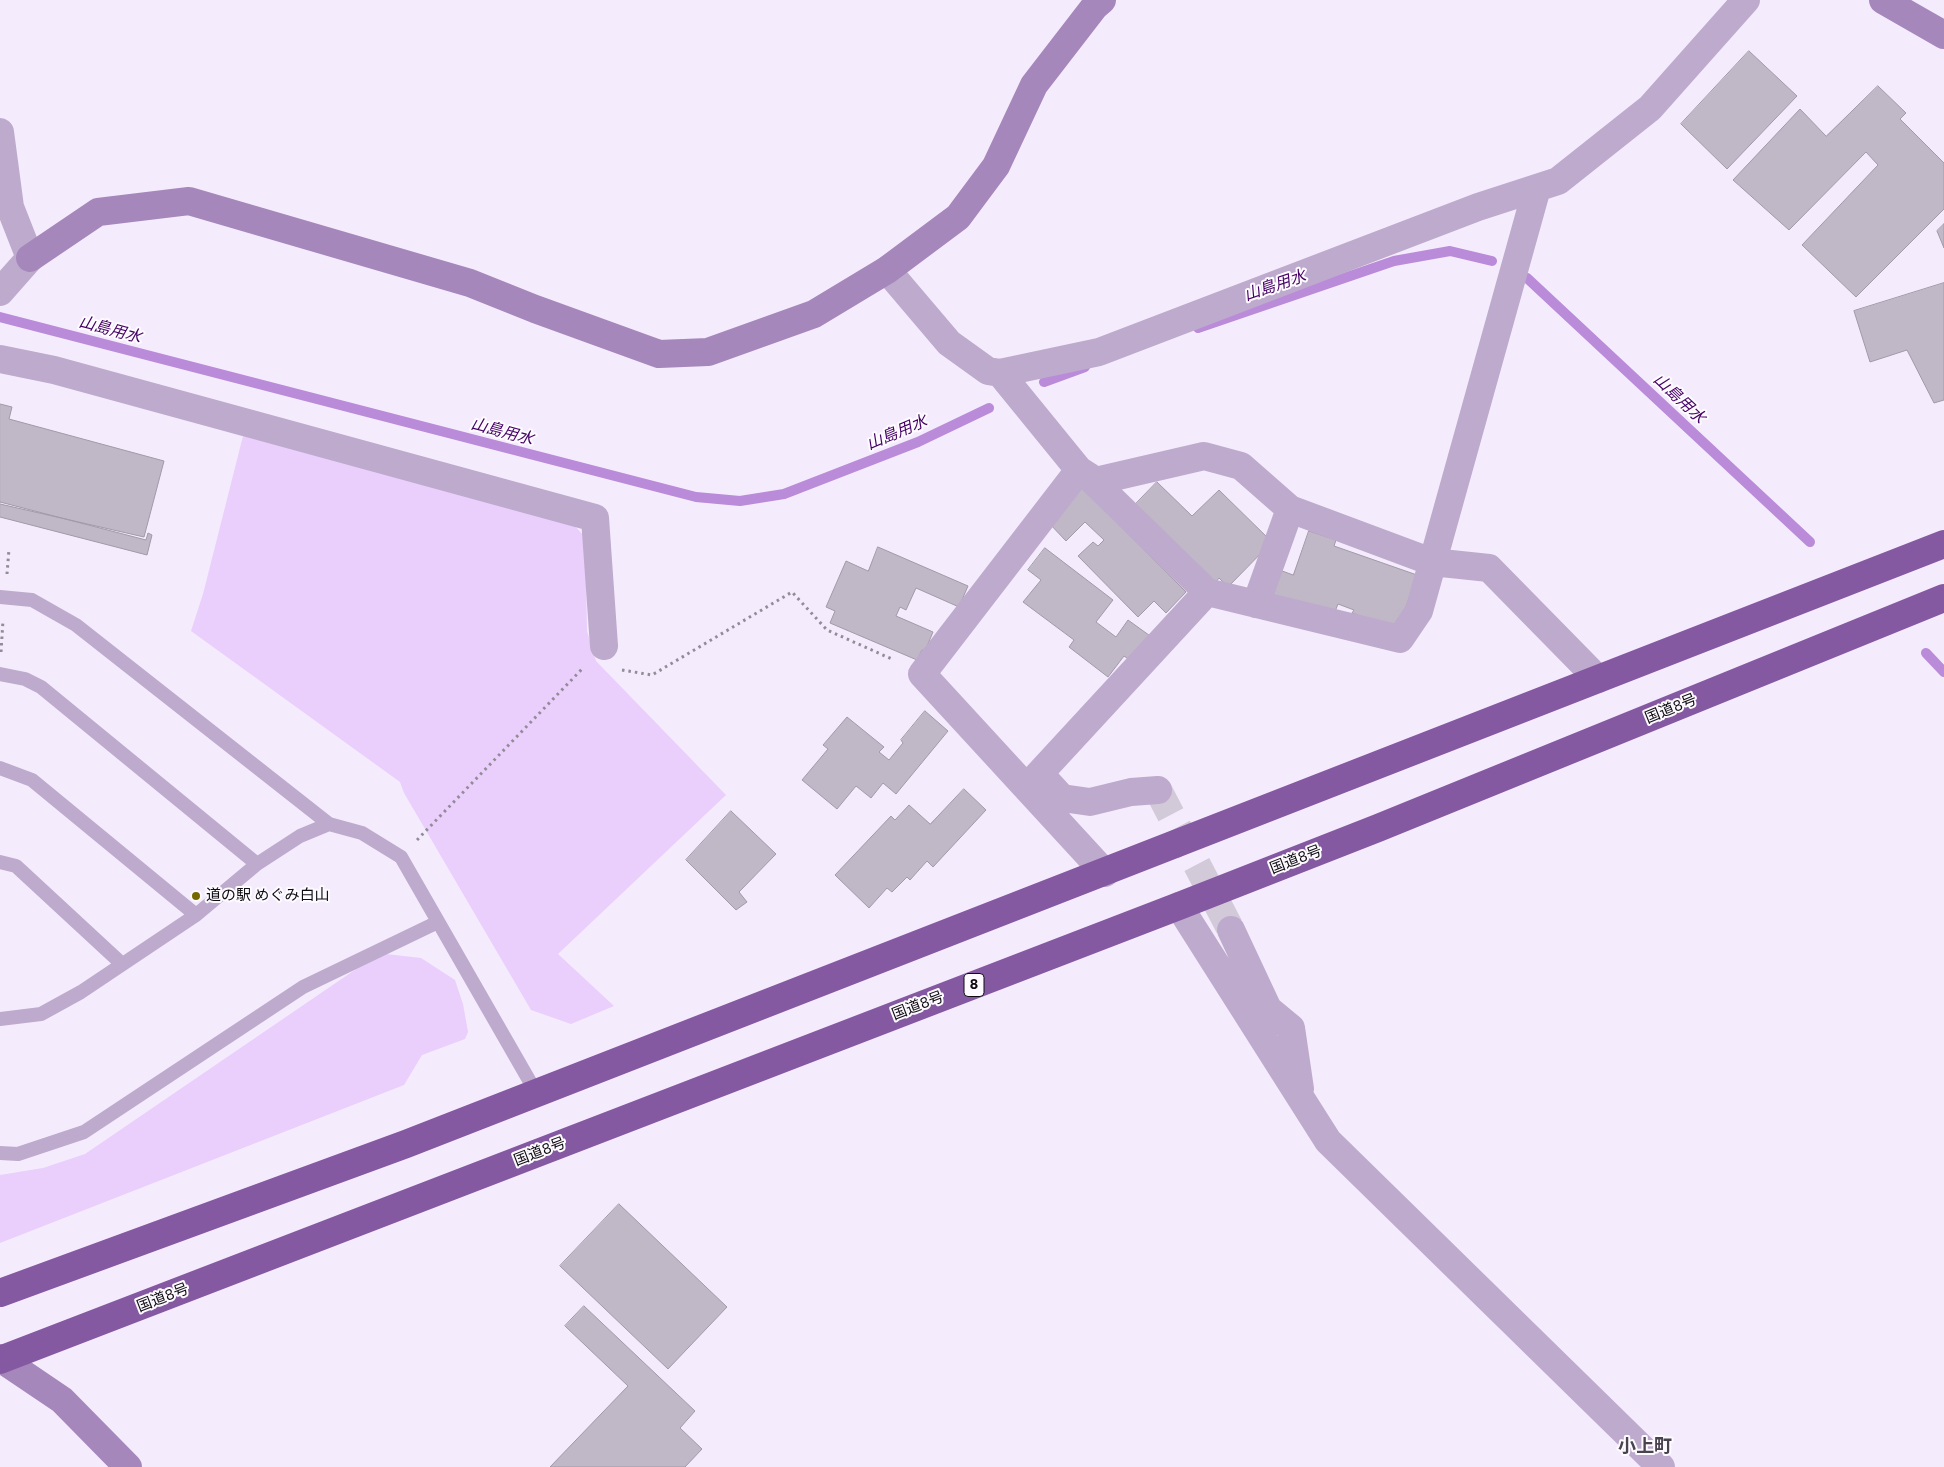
<!DOCTYPE html>
<html>
<head>
<meta charset="utf-8">
<style>
  body { margin:0 }
  canvas { display:block; background:#f4ebfc }
</style>
</head>
<body>
<canvas width="1944" height="1467"></canvas>
<script>
const ctx = document.querySelector('canvas').getContext('2d');
ctx.lineJoin = 'round';
function paint(path, color) {
  ctx.fillStyle = color;
  ctx.fill(path, 'evenodd');
}
function trace(path, color, width, dash) {
  ctx.strokeStyle = color;
  ctx.lineWidth = width;
  ctx.lineCap = dash ? 'butt' : 'round';
  ctx.setLineDash(dash || []);
  ctx.stroke(path);
}
function write(font, color, halo, rows, align = 'center') {
  ctx.font = font + ' "IBM Plex Sans","Noto Sans JP",sans-serif';
  ctx.lineWidth = 4;
  ctx.setLineDash([]);
  ctx.textBaseline = 'middle';
  ctx.strokeStyle = halo;
  ctx.fillStyle = color;
  for (const [text, x, y, turn = 0] of rows) {
    ctx.save();
    ctx.translate(x, y);
    ctx.rotate((+turn || 0) * Math.PI / 180);
    ctx.textAlign = isNaN(turn) ? turn : align;
    if (halo) ctx.strokeText(text, 0, 0);
    ctx.fillText(text, 0, 0);
    ctx.restore();
  }
}
paint(new Path2D(`
  M243,436L571,522L585,537L587,631L596,661L726,795L558,954L614,1006L571,1024L531,1010L404,793L400,782L191,631L203,594Z
  M386,954L421,958L455,980L463,1004L468,1032L465,1039L422,1055L404,1085L0,1243V1175L43,1168L85,1154L365,963Z`), '#eacffd');
trace(new Path2D(`
  M1527,278L1810,542
  M0,317L696,497L740,501L784,494L918,442L989,408
  M1198,328L1394,261L1450,251L1492,261
  M1044,382L1085,367
  M1926,653L1944,672`), '#ba8bd9', 10);
const building = new Path2D(`
  M1749,51L1797,96L1727,169L1681,124Z
  M1878,86L1906,113L1900,119L1944,163V209L1856,297L1802,245L1878,165L1866,152L1789,230L1733,180L1800,109L1826,136Z
  M1944,224V248L1937,231Z
  M1944,283V400L1934,403L1907,350L1870,362L1854,311Z
  M0,404L12,407L9,419L164,461L144,537L0,504Z
  M1157,482L1192,516L1219,490L1272,542L1228,587L1219,578L1214,584L1130,510Z
  M1082,487L1186,592L1166,613L1154,601L1138,617L1078,556L1093,542L1098,546L1104,540L1085,522L1066,541L1047,521Z
  M0,502L146,540L148,533L152,535L147,555L0,517Z
  M1309,531L1336,540L1334,546L1417,575L1398,630L1352,613L1354,610L1338,604L1334,614L1268,595L1277,569L1293,575Z
  M878,547L968,586L959,607L916,588L906,610L900,607L896,616L933,632L925,651L922,650L917,660L830,623L835,611L826,607L846,561L868,571Z
  M1045,548L1113,600L1096,622L1116,637L1128,620L1153,638L1134,663L1124,656L1108,677L1069,647L1074,640L1023,602L1041,580L1028,570Z
  M925,711L948,731L896,794L883,783L871,798L856,786L837,809L802,780L828,749L823,745L847,717L884,747L879,752L889,760L903,743L901,740Z
  M964,789L986,810L933,867L927,861L910,880L907,877L892,892L887,888L869,908L835,875L891,816L895,820L909,805L930,824Z
  M731,811L776,854L739,892L747,902L736,910L686,860Z
  M619,1204L727,1307L668,1369L560,1266Z
  M584,1306L695,1411L680,1428L702,1449L685,1467H550L628,1386L565,1326Z`);
paint(building, '#c0b7c7');
trace(building, '#a299a9', 1);
trace(new Path2D(`
  M1158,790L1231,930`), '#d2cad9', 28, [28, 14]);
trace(new Path2D(`
  M7,574L9,549
  M1,652L3,620
  M622,670L652,675L792,592L827,630L894,660
  M417,840L583,668`), '#928c98', 3, [2.5, 4]);
trace(new Path2D(`
  M0,597L32,600L76,625L329,824
  M0,674L25,679L41,687L257,864
  M0,768L32,780L196,915
  M0,862L16,866L122,964
  M0,1019L41,1014L81,992L196,915L257,864L300,836L329,824L362,833L401,857L537,1094
  M0,1153L18,1154L84,1132L303,987L438,922`), '#beaacd', 14);
trace(new Path2D(`
  M0,132L10,207L30,258L0,292
  M887,270L949,343L988,371L1000,373L1099,352L1478,207L1558,181L1650,108L1746,0
  M0,359L54,370L595,518L604,646
  M1000,373L1079,470L922,674L1105,873
  M1079,470L1096,481L1204,456L1241,466L1290,509L1432,562L1489,568L1598,679
  M1088,476L1207,592
  M1256,604L1290,509
  M1040,774L1062,798L1090,802L1131,792L1158,790
  M1027,787L1207,592L1400,639L1419,611L1537,188
  M1179,906L1328,1141L1661,1467
  M1231,930L1268,1009L1291,1028L1300,1089`), '#beaacd', 28);
trace(new Path2D(`
  M1883,0L1944,35
  M30,258L98,212L189,201L470,283L535,309L659,354L708,352L814,314L887,270L958,217L996,166L1034,85L1095,6L1102,0
  M0,1358L62,1400L128,1467`), '#a687bb', 28);
trace(new Path2D(`
  M0,1293L406,1144L1944,544
  M0,1360L1179,906L1378,828L1944,598`), '#8558a2', 28);
for (const [x, y, r, color] of [
  [196,896,5,"#756800"]
]) {
  const dot = new Path2D();
  dot.arc(x, y, r, 0, 2 * Math.PI);
  ctx.fillStyle = color;
  ctx.fill(dot);
  trace(dot, '#fdfbff', 2);
}
for (const [x, y, w] of [
  [974,985,20]
]) {
  const box = new Path2D();
  box.roundRect(x - w / 2, y - 11.5, w, 23, 4);
  ctx.fillStyle = '#fdfbff';
  ctx.fill(box);
  trace(box, '#0f0c11', 1);
}
write('bold 14px', '#0f0c11', null, [
  ["8",974,985]
]);
write('15px', '#0f0c11', '#fdfbff', [
  ["国道8号",1671,709,-22],
  ["国道8号",1296,860,-21],
  ["国道8号",918,1006,-21],
  ["国道8号",540,1152,-21],
  ["国道8号",163,1298,-21]
]);
write('15px', '#0f0c11', '#fdfbff', [
  ["道の駅 めぐみ白山",206,896]
], 'left');
write('italic 16px', '#450064', '#fdfbff', [
  ["山島用水",1275,286,-19],
  ["山島用水",110,330,15],
  ["山島用水",1679,399,43],
  ["山島用水",502,432,15],
  ["山島用水",897,433,-23]
]);
write('bold 18px', '#49424f', '#fdfbff', [
  ["小上町",1645,1447]
]);
</script>
</body>
</html>
